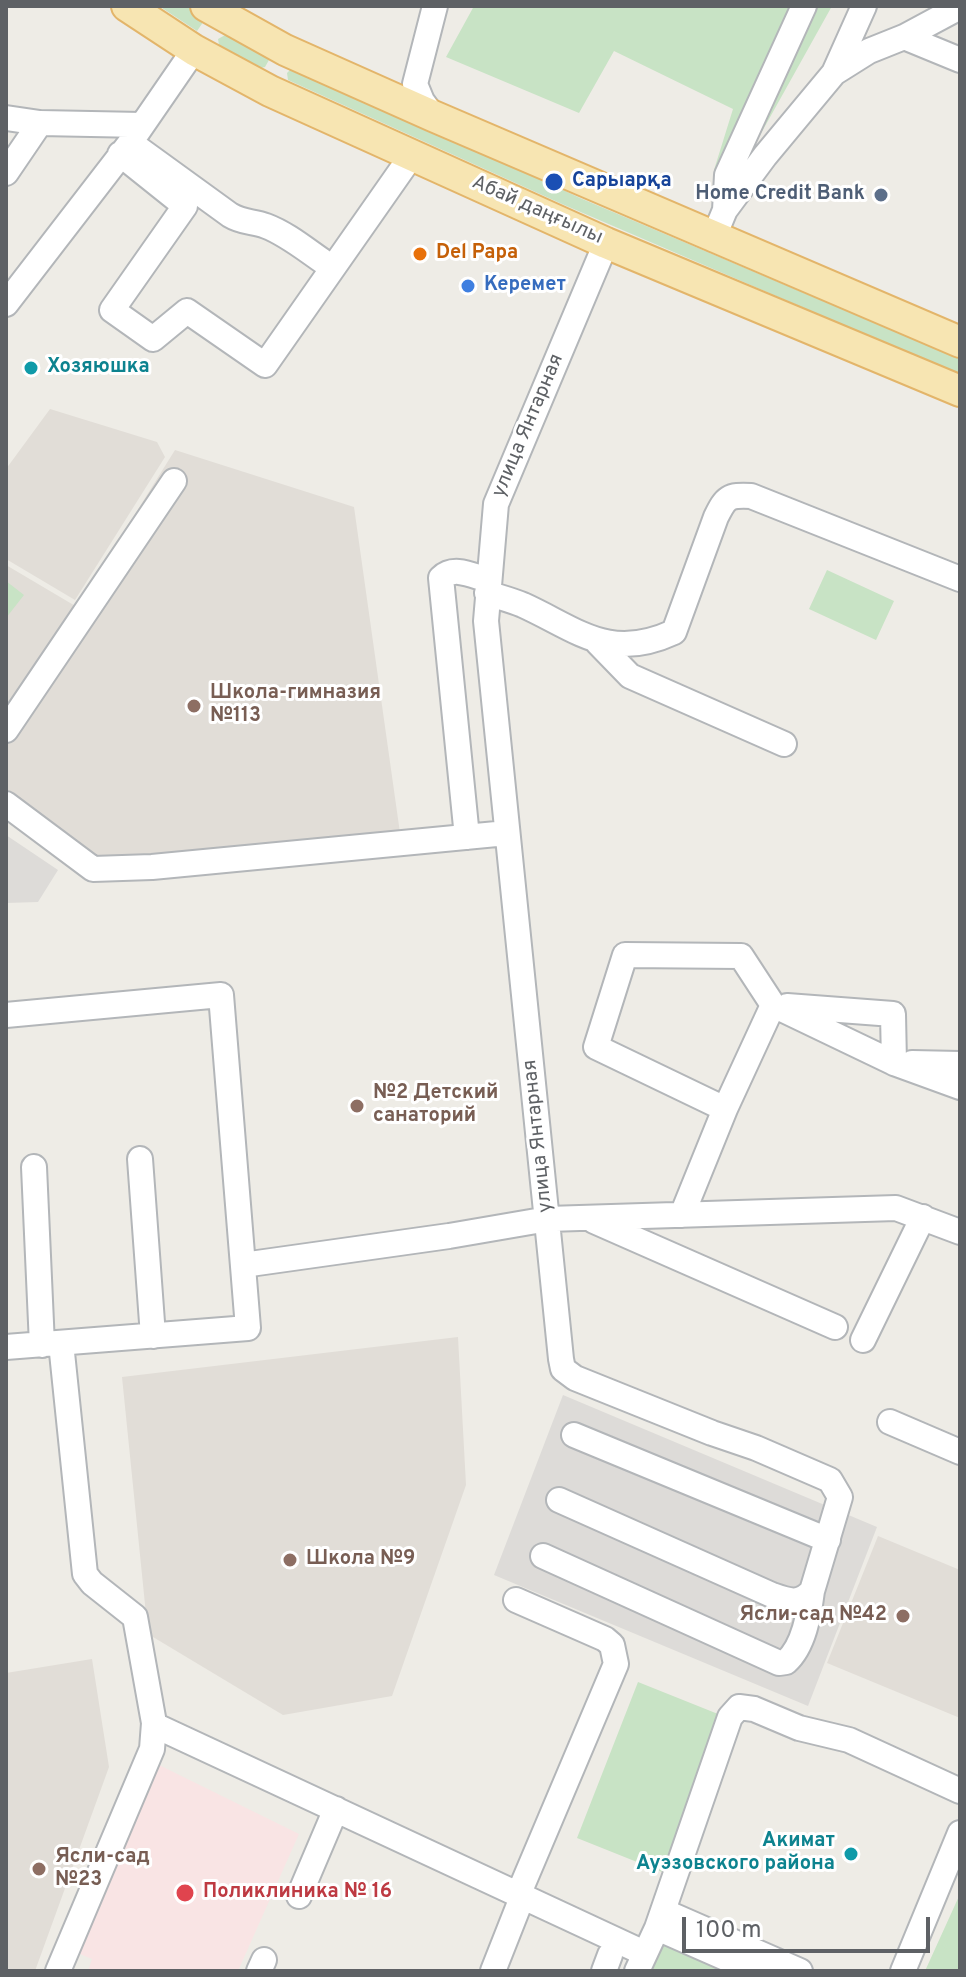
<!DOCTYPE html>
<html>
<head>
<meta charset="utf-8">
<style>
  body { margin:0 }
  #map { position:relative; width:966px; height:1977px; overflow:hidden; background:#eeece6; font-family:Overpass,sans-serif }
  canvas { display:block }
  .frame { position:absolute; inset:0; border:8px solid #5e6165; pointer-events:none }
  .scale { position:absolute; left:682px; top:1917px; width:248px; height:36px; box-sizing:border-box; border:4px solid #5e6165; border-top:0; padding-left:10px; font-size:24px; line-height:28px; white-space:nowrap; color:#5e6165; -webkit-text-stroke:6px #fff; paint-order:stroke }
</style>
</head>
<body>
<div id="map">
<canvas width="966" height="1977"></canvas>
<div class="frame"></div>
<div class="scale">100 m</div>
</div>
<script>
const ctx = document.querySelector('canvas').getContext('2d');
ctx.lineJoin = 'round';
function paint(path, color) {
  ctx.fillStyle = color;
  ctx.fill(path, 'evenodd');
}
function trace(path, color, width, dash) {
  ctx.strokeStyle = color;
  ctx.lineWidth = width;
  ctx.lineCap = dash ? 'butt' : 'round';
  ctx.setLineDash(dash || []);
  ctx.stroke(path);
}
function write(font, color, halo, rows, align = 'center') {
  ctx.font = font + ' Overpass,sans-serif';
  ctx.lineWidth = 6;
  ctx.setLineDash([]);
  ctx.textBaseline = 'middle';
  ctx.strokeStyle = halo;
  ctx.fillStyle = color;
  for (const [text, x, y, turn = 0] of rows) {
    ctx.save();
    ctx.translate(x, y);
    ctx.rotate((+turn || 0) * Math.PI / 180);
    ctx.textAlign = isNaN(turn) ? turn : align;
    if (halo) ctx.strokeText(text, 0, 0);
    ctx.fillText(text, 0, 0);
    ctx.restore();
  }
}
paint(new Path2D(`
  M6,835L58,870L38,902L6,903Z
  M563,1395L877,1527L808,1706L494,1575Z`), '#dddbd8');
paint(new Path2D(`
  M50,409L157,442L165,457L75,600L6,559V469Z
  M175,450L354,507L400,833L94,863L6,805V565L77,607Z
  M458,1337L466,1485L392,1696L283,1715L148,1634L122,1377Z
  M878,1536L960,1570V1718L827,1663Z
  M92,1659L109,1767L35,1971H6V1673Z`), '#e1ddd7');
paint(new Path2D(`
  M151,1761L299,1834L238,1971H88L92,1959L73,1951Z`), '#f9e4e4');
paint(new Path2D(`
  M159,6H192L206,18L197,31Z
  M474,6H832L735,180L714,170L733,109L614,51L579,113L446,57Z
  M227,34L267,53L269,60L265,67L261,68L226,52L219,45L218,39Z
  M291,69L396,111L580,198L960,359V375L562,204L288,80L287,73Z
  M827,570L894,601L876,640L809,609Z
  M6,581L24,595L6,618Z
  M638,1682L723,1716L662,1872L577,1838Z
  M960,1894V1971H925Z
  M662,1943L728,1971H652Z`), '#c8e3c5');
const minor = new Path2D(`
  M904,37L960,60
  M834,73L864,6
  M433,116L422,101L415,84L435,6
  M6,118L40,123L142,125
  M139,149L230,215C243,223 253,221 266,226C290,235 312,255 333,268
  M120,154L185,206L112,310L153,339L187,311L265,365L412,155
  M6,173L40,123
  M725,210L727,175L804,6
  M713,239L725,210L765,156L834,73L869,51L904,37L960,7
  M6,304L130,143L194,50
  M487,593C499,597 511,600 523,605C578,630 609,662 674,632L716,517C726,497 728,495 751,496L960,579
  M598,643L630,676L784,744
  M6,730L174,481
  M6,804L93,869L152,867L507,833
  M467,837L441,578C454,565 473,576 488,580
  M787,1006L893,1014L894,1063
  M6,1015L221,995L248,1328L6,1347
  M912,1063L960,1064
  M725,1109L596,1047L625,955L741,956L773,1005L894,1063L960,1087
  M140,1159L153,1336
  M34,1167L42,1345
  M682,1215L725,1109L773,1005
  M594,1221L835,1327
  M243,1265L449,1236L548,1219L896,1208L960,1232
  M863,1340L923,1217
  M890,1422L960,1452
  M574,1435L828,1540
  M559,1500L772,1595C789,1601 799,1605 812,1591L840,1497L830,1480L756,1448L712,1433L575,1378L563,1369L561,1359L486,621L496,504L606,243
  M543,1556L779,1663L786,1662C804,1646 809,1614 812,1591
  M516,1600L605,1639L612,1645L616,1664L519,1893
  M154,1725L644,1953
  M299,1896L336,1809
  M663,1911L800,1971
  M657,1928L755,1971
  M58,1971L152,1749L154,1723L135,1617L92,1583L85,1574L61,1343
  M259,1971L264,1960
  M493,1971L523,1895
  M604,1971L610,1955
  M637,1971L657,1928L730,1717L739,1707L754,1709L799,1728L849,1740L960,1791
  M903,1971L960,1833`);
const major = new Path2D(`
  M127,6L194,50L270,91L606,243L960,391
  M206,6L285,50L433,116L960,342`);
trace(minor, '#b3b6b9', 28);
trace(major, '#e3b56a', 34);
trace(minor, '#fff', 24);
trace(major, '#f7e5b2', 30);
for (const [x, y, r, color] of [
  [554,182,10,"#1a4fb4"],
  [881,195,8,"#5c6f8a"],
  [420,254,8,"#e8710a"],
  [468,286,8,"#3f7fe0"],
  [31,368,8,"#0f9aa8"],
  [194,706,8,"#8d6e63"],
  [357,1106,8,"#8d6e63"],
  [290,1560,8,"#8d6e63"],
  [903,1616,8,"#8d6e63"],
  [851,1854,8,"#0f9aa8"],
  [39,1869,8,"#8d6e63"],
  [185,1893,10,"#e0444e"]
]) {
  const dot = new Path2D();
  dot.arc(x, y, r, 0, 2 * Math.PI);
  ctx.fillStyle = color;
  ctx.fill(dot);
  trace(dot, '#fff', 3);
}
write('bold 20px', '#164399', '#fff', [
  ["Сарыарқа",572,182]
], 'left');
write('bold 20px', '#4e5e75', '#fff', [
  ["Home Credit Bank",865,195]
], 'right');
write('20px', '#5e6165', '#fff', [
  ["Абай даңғылы",537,211,24],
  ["улица Янтарная",529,426,-67],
  ["улица Янтарная",539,1136,-96]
]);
write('bold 20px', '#c56008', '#fff', [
  ["Del Papa",436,254]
], 'left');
write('bold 20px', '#366cbe', '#fff', [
  ["Керемет",484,286]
], 'left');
write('bold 20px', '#0d838f', '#fff', [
  ["Хозяюшка",47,368],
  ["Акимат",835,1842,"right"],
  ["Ауэзовского района",835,1865,"right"]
], 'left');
write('bold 20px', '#785e54', '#fff', [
  ["Школа-гимназия",210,694],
  ["№113",210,717],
  ["№2 Детский",373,1094],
  ["санаторий",373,1117],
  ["Школа №9",306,1560],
  ["Ясли-сад №42",887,1616,"right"],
  ["Ясли-сад",55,1858],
  ["№23",55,1881]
], 'left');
write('bold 20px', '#be3a42', '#fff', [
  ["Поликлиника № 16",203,1893]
], 'left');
</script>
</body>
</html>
